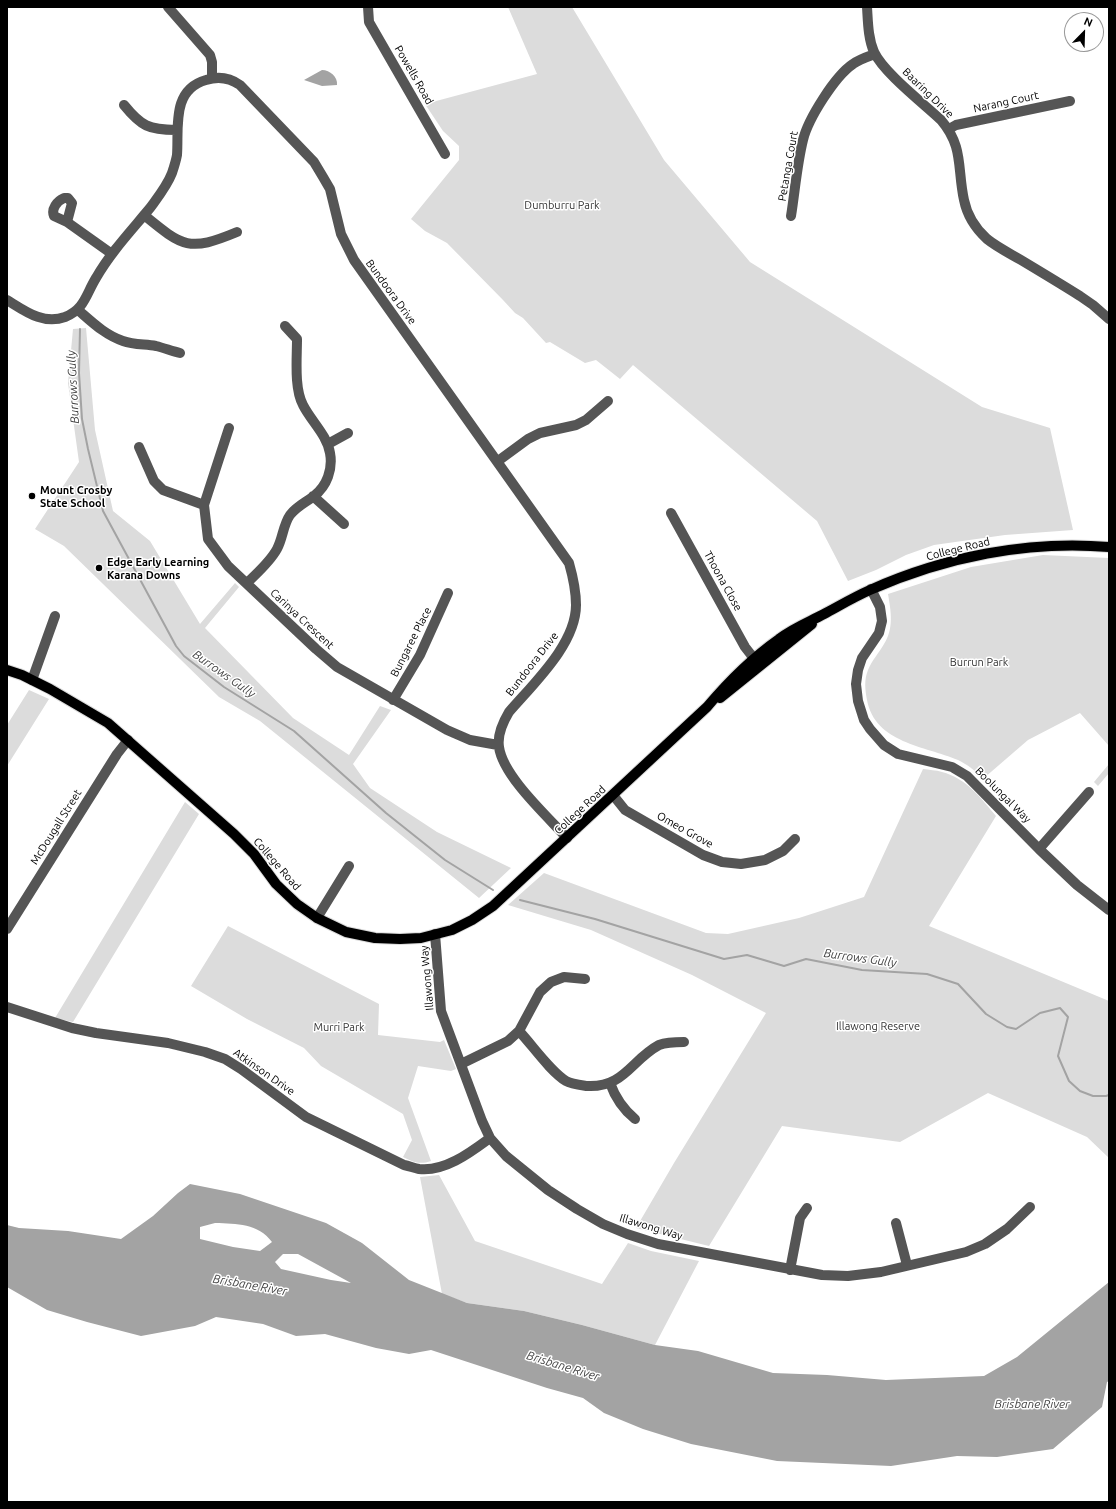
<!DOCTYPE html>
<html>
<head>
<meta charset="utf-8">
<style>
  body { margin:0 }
  #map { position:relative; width:1116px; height:1509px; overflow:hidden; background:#fff; font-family:Ubuntu,sans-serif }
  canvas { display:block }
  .frame { position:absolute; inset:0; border:8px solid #000; pointer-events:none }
  .north { position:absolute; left:1064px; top:12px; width:40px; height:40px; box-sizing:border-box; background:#fff; border:1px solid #999; border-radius:50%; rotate:23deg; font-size:11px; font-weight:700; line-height:16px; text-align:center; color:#000 }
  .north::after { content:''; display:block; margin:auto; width:14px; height:18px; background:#000; clip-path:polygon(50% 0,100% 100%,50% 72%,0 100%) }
</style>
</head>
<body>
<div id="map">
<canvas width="1116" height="1509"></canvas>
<div class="frame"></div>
<div class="north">N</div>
</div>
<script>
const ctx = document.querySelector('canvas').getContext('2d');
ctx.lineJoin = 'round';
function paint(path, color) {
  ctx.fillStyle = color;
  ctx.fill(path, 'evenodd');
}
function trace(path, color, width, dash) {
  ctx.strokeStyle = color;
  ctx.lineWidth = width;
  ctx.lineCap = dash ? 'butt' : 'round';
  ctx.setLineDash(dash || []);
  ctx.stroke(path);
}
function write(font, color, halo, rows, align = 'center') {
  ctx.font = font + ' Ubuntu,sans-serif';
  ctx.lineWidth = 3;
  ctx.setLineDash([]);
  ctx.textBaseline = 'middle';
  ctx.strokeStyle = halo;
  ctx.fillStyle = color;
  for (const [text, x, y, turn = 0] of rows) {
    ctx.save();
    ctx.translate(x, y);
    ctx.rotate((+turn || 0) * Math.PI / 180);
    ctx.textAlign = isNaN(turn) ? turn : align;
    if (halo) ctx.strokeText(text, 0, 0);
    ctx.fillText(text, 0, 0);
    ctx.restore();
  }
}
paint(new Path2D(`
  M508,7H572L664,160L750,262L982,407L1050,428L1073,530L1005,535L934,545L906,555L876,570L848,581L817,521L633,365L620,379L596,360L585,363L550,342L546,343L523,318L515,313L503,300L447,243L425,231L411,219L459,160V146L443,131L425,104L537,74Z
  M86,328L95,430L113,511L150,541L200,624L235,583L239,587L205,628L293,718L349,755L380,706L391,710L353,764L370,788L437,832L511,868L479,898L260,721L219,697L64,546L35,529L79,462L68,383L73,329Z
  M1043,555L1109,558V746L1080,713L1028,740L984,778C976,772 967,764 958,760C925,746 875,743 867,700C865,689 864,680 868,670C872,660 879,653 884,644C894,629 891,611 888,594L971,567Z
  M29,690L49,699L7,766V725Z
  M1109,764V773L1098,786L1094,782Z
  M923,769C929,770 936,770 942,772C966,778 981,798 996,816L929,926L1109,1001V1158L1087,1137L988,1093L900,1142L782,1126L709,1246L636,1228L674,1163L766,1013L692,975L591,930L508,905L544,873L706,933L728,934L799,918L864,897Z
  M185,802L199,814L73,1022L55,1018Z
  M228,926L379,1004L378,1035L440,1042L444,1040L456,1069L451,1071L418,1066L408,1098L431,1161C420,1165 413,1162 403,1157L412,1140L403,1114L321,1066L304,1048L247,1019L191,986Z
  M439,1175L475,1241L602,1284L628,1243L651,1251L699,1261L655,1345L582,1325L524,1311L467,1303L442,1294L420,1177Z`), '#dcdcdc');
paint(new Path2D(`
  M322,70C330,70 338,77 337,85L322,86L304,80Z
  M190,1184L240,1194L326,1223L362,1243L409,1280L467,1303L524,1311L582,1325L655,1345L698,1351L773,1373L827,1375L886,1380L984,1376L1017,1357L1109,1282V1381L1107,1382L1102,1407L1053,1449L997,1457L957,1456L891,1466L777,1461L691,1444L643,1429L604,1413L583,1398L547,1388L431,1350L409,1354L376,1348L325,1334L296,1336L263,1324L216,1317L195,1326L141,1336L87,1322L47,1310L7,1287V1225L19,1228L68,1231L121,1239L153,1216L178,1193ZM215,1223C237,1224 258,1223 272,1242L260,1251L233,1247L200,1239V1227ZM283,1254H298L351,1283L331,1280L281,1269L275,1262Z`), '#a3a3a3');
trace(new Path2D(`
  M80,329L79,373L82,419L88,449L103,511L176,646L184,656L224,687L294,731L386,813L445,860L493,890
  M520,900L595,919L724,959L747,955L784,966L806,959L862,970L927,974L958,984L986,1014L1007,1027L1016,1029L1040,1013L1060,1008L1068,1017L1058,1056L1069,1081L1080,1091L1093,1096H1106L1109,1095`), '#a3a3a3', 2);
const major = new Path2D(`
  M7,670L22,675L50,689L108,723L234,834L254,854L276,884L297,904L317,918L346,932L375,938L400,939L421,938L452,930L472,920L493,906L707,707C728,682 752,658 779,639C793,628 809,622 824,614C839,606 854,597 870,590C944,557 1028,540 1109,547
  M720,698L812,624`);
trace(major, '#dbdbdb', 12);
trace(new Path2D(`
  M168,7L210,55L212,62V78
  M368,7L369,22L445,154
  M867,7C868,22 868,38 874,52C884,73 923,103 941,120C964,147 957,168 964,200C967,215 976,229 987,239C997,247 1009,253 1021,260C1041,272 1061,284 1080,296L1093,305L1109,319
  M124,105C141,126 149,130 176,130
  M949,129L956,125L1070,101
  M144,215C183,247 189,252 237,232
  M791,216C795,191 797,164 803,140C808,119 835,76 853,64C860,59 867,57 875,54
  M67,222L72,203L68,198H64C57,201 51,209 54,216L67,222L112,254
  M7,300C25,311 43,325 65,317C85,309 86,294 96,278C111,252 131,231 150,208C158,197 167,186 172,173C174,167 176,161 177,155C179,128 171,90 206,80C218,76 230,78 240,85L314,162L323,177L330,189L341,234L354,260L569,563C573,577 576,590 576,605C576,644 534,683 509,712C503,722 497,734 499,747C503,776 546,815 567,838
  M78,310C92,322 105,335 123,341C134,345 145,344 156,346C164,348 172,351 180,353
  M229,428L204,505L208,539L228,566L316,649L337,667L447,730L470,740L498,745
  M328,444L348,433
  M139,447L154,481L163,490L204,505
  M498,461L528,439L540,433L576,425L586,420L608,401
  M313,496L344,524
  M671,513L745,647L759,665
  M247,583C257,573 270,562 277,549C283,538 283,525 290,515C297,506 305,503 314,496C327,486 333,469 330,453C327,435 311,421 303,405C294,388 297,359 297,339L285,326
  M871,589L880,607L882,621L879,633L862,658L858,670L856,684L858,701L864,720L870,729L884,745L898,754L952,767L967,776L1039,849L1077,885L1109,910
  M32,680L55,616
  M393,700L420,655L448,593
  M613,795L625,810L703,855L722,862L741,864L765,860L783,851L795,839
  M1039,849L1089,792
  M317,918L349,866
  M7,929L117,754L128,740
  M435,934L441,1011L482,1121L490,1138L506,1156L548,1190L577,1209L603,1224L627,1234L658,1244L822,1275L848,1276L881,1272L966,1252L985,1244L1007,1229L1030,1207
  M7,1007L72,1028L96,1033L168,1043L205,1052L225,1059L241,1069L306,1117L404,1165C409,1166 414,1168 419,1169C445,1172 471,1152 490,1138
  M519,1031C533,1046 550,1071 566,1081C571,1084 580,1085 587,1086C624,1088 631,1060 659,1045C667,1042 676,1042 684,1042
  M461,1064L508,1041L519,1031L540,992L551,982L564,977L585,979
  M610,1083C615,1097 624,1110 635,1119
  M896,1223L907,1265
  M790,1270L800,1218L807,1208`), '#555', 10);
trace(major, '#000', 10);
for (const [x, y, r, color] of [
  [32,496,4,"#000"],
  [99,568,4,"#000"]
]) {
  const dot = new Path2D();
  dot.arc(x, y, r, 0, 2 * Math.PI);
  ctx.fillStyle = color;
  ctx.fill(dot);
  trace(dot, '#fff', 1.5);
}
write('11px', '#000', '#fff', [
  ["Powells Road",414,75,60],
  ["Baaring Drive",928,93,44],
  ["Narang Court",1006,102,-12],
  ["Petanga Court",788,166,-80],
  ["Bundoora Drive",391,292,54],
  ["College Road",958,549,-14],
  ["Thoona Close",723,581,61],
  ["Carinya Crescent",302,619,43],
  ["Bungaree Place",411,642,-63],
  ["Bundoora Drive",532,664,-52],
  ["Boolungal Way",1003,795,45],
  ["College Road",580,810,-43],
  ["McDougall Street",56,827,-58],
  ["Omeo Grove",685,830,29],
  ["College Road",277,864,49],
  ["Illawong Way",427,978,-95],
  ["Atkinson Drive",264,1072,35],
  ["Illawong Way",651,1227,17]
]);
write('11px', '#333', '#fff', [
  ["Dumburru Park",562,205],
  ["Burrun Park",979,662],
  ["Illawong Reserve",878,1026],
  ["Murri Park",339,1027]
]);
write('bold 11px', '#000', '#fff', [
  ["Mount Crosby",40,490],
  ["State School",40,503],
  ["Edge Early Learning",107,562],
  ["Karana Downs",107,575]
], 'left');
write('italic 12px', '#444', '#fff', [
  ["Burrows Gully",73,387,-93],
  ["Burrows Gully",224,674,35],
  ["Burrows Gully",860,958,8],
  ["Brisbane River",250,1285,10],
  ["Brisbane River",563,1366,17],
  ["Brisbane River",1032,1404]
]);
</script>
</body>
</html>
